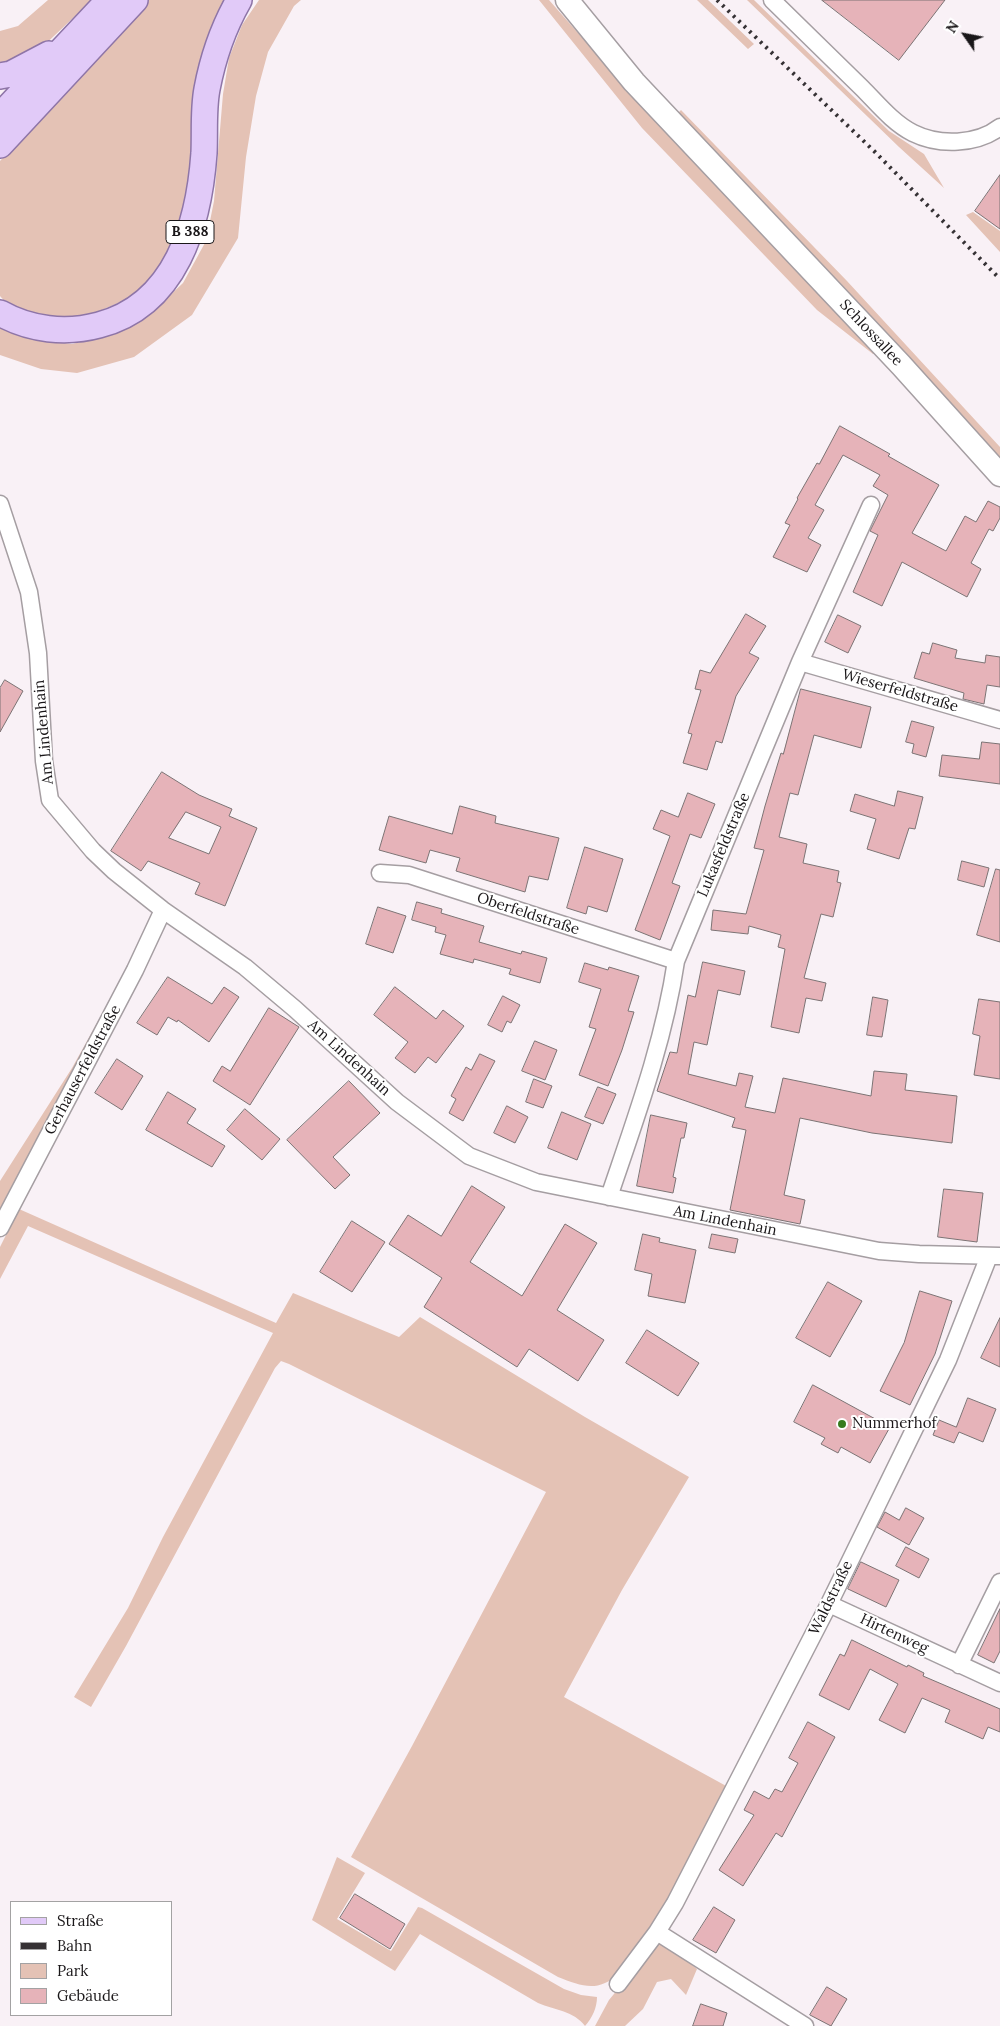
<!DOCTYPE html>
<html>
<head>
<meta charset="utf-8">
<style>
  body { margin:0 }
  #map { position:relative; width:1000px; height:2026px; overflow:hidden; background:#f9f1f6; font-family:Lora,serif }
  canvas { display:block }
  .legend { position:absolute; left:10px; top:1901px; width:162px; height:115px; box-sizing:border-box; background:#fff; border:1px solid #a3a2a3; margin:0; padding:6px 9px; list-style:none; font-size:15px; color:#1a1719 }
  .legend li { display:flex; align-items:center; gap:10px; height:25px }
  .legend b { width:25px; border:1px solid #a3a2a3 }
  .north { position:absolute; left:940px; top:10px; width:50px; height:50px; -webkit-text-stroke:4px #fff; paint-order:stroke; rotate:303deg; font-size:14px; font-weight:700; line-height:20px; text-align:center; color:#1a1719 }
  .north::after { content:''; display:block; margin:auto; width:18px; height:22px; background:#1a1719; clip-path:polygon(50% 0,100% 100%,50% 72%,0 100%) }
</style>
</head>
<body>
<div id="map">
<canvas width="1000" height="2026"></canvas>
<ul class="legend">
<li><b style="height:6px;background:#e1caf8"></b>Straße</li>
<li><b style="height:6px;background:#353134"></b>Bahn</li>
<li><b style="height:14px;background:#e4c2b5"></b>Park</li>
<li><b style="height:14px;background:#e6b3b9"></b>Gebäude</li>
</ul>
<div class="north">N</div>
</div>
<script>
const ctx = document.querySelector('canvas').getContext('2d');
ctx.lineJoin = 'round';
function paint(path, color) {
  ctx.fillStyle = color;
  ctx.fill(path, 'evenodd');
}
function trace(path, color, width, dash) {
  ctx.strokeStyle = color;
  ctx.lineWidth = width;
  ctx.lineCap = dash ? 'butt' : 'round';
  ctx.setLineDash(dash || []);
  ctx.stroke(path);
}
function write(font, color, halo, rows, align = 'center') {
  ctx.font = font + ' Lora,serif';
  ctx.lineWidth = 4;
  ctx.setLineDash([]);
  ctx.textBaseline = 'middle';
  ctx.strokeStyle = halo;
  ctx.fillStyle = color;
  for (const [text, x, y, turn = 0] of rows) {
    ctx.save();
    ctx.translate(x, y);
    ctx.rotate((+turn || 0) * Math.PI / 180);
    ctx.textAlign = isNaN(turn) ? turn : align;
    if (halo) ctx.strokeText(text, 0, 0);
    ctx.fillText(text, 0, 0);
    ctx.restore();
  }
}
paint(new Path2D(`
  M48,0H92L36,53L0,67V31L18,26Z
  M148,0H228L194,152L182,230L159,269L132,297L83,318L50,319L8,305L0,296V161Z
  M259,0H301L294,6L268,52L256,96L246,157L238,238L192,315L134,357L77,373L41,369L0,355V325L27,338L72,344L115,334L147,317L183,283L206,241L214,201L223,94L229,58L242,25Z
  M539,0H549L622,83L875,353L873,354L817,310L642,128Z
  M697,0H708L754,44L748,49Z
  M747,0H754L889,131L924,154L944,188L899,147Z
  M681,110L847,281L1000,447V461L676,115Z
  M973,212L1000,231V252L966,215Z
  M127,969L0,1213V1181L72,1068Z
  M19,1209L276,1323L293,1293L399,1337L420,1317L585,1417L689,1477L622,1590L564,1697L728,1787L667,1903L618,1974C598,1993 581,1986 558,1977L351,1857L412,1746L546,1492L289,1364L281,1361L275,1368L126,1646L91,1707L74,1697L128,1608L163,1537L273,1333L28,1226L0,1279V1247Z
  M337,1857L365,1873L337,1919L391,1951L418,1907L422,1908L564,1989L581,1995L597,1997C597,2008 592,2018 585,2026C574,2011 555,2010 538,2003L420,1934L395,1971L312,1920Z
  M659,1943L669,1946L697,1969L686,1995L671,1979L657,1982L643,2009L625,2026H595L609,2000L655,1944Z`), '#e4c2b5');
const building = new Path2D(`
  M822,0H945L899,60Z
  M1000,175V229L975,211Z
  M840,426L890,454L888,456L939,485L912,533L946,551L965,516L976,522L988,501L1000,507V518L993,531L989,529L971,563L981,569L967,597L902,562L882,606L853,592L878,535L870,531L888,495L873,486L880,475L843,455L815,505L824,510L808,538L821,545L807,572L773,557L790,525L785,523L798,499L797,498L817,463L819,464Z
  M746,614L766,626L749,653L759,658L736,696L722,743L716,741L707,770L683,763L692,734L688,733L701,690L695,689L700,670L710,673Z
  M838,615L861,626L848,653L825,642Z
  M933,643L957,650L955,658L985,663L986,655L1000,657V687L987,685L984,704L963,699L964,693L914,678L922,652L929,654Z
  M5,680L23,691L0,732V688Z
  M801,689L871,707L861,748L814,735L798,795L790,793L779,837L807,844L803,863L839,871L837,882L841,883L833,917L821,914L804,978L826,983L822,1001L806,998L799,1033L771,1027L785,949L778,947L781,935L749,926L748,934L711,930L713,910L746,914L764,850L754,848L765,806L781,753L783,754Z
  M912,721L934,727L926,757L912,753L914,744L906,742Z
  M982,742L1000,744V784L939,776L942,755L979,759Z
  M162,772L199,795L232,809L229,816L257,828L225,906L195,894L200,883L148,861L141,871L111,851ZM186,812L221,827L209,854L169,838Z
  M898,791L923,797L915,829L909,828L899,859L867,849L876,819L850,811L855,794L894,806Z
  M688,793L715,804L701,838L690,834L672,883L680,886L660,940L635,930L670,836L653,829L661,810L678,817Z
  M460,806L496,816L495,823L559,838L548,880L529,876L525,892L456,871L460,858L430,850L426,863L379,850L389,816L452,834Z
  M585,847L623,859L607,912L588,906L586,914L567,908Z
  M962,861L989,868L984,887L958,880Z
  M996,869L1000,870V942L977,935Z
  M417,902L442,909L441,913L484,926L479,942L521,954L522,951L547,958L540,983L509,974L511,969L474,959L473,963L440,954L446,935L435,932L436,927L412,920Z
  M378,907L406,916L393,953L366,944Z
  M703,962L745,971L740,995L718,990L707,1045L694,1042L688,1074L736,1086L739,1073L753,1076L745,1107L775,1113L783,1078L871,1096L874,1071L907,1074L905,1090L957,1096L952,1143L872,1133L800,1118L784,1195L805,1200L800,1224L730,1210L746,1130L732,1127L735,1118L657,1091L670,1052L677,1053L688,995L695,997Z
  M585,963L608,970L609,967L639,976L628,1011L634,1012L622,1050L608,1086L579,1075L596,1029L589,1027L601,989L579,982Z
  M168,977L212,1004L224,987L239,997L209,1042L178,1020L177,1022L168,1017L157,1035L137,1023Z
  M395,987L436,1019L443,1010L464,1026L436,1063L428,1057L415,1073L395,1058L408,1042L374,1015Z
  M503,996L520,1005L511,1023L507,1021L502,1032L488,1025Z
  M873,997L888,1000L882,1037L867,1035Z
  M979,999L1000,1002V1079L974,1075L980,1036L973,1034Z
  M269,1008L299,1027L250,1105L213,1081L222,1066L230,1071Z
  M535,1041L557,1050L545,1080L522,1071Z
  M480,1054L495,1061L463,1121L449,1113L456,1099L451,1096L466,1067L471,1070Z
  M117,1059L143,1076L122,1110L95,1093Z
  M534,1079L552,1086L543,1108L526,1102Z
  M349,1081L380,1113L333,1157L350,1175L335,1189L287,1140Z
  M598,1087L616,1094L603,1124L585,1117Z
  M168,1092L196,1109L187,1123L225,1146L212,1167L146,1130Z
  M507,1106L528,1117L515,1143L494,1133Z
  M245,1109L280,1139L262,1160L227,1130Z
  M562,1112L591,1124L577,1160L548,1148Z
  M651,1115L687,1123L684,1138H681L673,1177L676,1178L673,1193L637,1186Z
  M472,1186L505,1207L470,1262L522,1296L565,1224L597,1243L557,1310L604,1340L578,1381L529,1349L517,1367L424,1307L442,1278L389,1244L408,1215L441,1236Z
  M944,1189L983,1193L977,1242L938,1237Z
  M352,1221L385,1242L352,1292L320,1272Z
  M643,1234L660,1238L659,1242L696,1250L685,1303L648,1296L652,1274L635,1270Z
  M712,1234L738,1239L735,1253L709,1248Z
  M828,1282L862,1301L830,1357L796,1338Z
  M920,1291L952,1301L935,1354L910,1405L880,1391L904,1343Z
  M1000,1318V1367L981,1358Z
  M647,1330L699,1363L678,1396L626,1363Z
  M813,1385L890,1427L870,1463L841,1447L838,1453L821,1444L825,1438L794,1422Z
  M968,1398L996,1409L983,1442L959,1432L954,1443L933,1435L939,1420L956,1427Z
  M906,1508L924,1518L909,1545L877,1527L885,1512L899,1520Z
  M906,1547L929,1559L919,1578L896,1566Z
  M861,1562L899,1580L886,1607L848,1589Z
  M1000,1609V1651L994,1663L978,1655Z
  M852,1640L907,1667L908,1665L924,1673L923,1676L1000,1709V1732L988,1727L983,1739L945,1722L950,1710L922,1698L905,1733L879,1720L898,1684L870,1669L849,1710L819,1695L840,1654L844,1656Z
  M808,1722L835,1737L782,1837L776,1833L743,1886L719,1870L754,1815L744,1810L754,1791L769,1799L775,1789L782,1792L798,1763L789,1758Z
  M355,1894L405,1924L390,1949L340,1918Z
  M714,1907L735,1920L716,1953L693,1940Z
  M827,1987L847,1999L831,2026L810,2015Z
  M701,2004L727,2013L723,2026H693Z`);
paint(building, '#e6b3b9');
trace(building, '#7c7374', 1);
const minor = new Path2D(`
  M772,0C802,29 832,59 862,88C877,103 893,123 913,133C939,146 977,145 1000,127
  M0,504L29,592L38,653L44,761L50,800L93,851L114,871L163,910L245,967L295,1009L397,1102L469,1156L536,1182L879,1251L919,1254L1000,1256
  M800,662L1000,720
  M380,873L409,875L676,961
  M609,1197C635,1120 664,1042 676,961L800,662L871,505
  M0,1228L135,970L163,910
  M829,1604L1000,1683
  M959,1665L1000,1582
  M618,1984L657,1932
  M805,2026L657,1932L675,1903L829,1604L948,1360L989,1256`);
const secondary = new Path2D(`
  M567,0L634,82L901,365L1000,475`);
const primary = new Path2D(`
  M0,76L11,74L49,54
  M0,116L109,0
  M0,145L135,0
  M0,313C30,330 66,334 99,325C176,305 199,224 204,153C205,132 203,110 207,89C213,57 223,28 239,0`);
trace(minor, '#a59ea2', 19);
trace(secondary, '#a59ea2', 25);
trace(primary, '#8e75a7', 28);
trace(minor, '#fff', 16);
trace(secondary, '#fff', 22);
trace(primary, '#e1caf8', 25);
trace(new Path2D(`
  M717,0L875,152L1000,279`), '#353134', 4, [2.5, 5]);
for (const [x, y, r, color] of [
  [842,1424,5,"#367b1e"]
]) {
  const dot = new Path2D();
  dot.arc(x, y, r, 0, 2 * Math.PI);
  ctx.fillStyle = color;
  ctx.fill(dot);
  trace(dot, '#fff', 2);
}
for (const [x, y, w] of [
  [190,232,48]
]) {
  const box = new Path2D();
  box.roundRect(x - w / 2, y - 11.5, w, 23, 4);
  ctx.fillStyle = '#fff';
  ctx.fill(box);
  trace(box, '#1a1719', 1);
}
write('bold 14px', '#1a1719', null, [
  ["B 388",190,232]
]);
write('15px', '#1a1719', '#fff', [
  ["Schlossallee",871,333,47],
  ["Wieserfeldstraße",900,691,16],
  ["Am Lindenhain",44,732,-95],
  ["Lukasfeldstraße",724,845,-67],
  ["Oberfeldstraße",528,914,18],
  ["Am Lindenhain",349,1058,42],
  ["Gerhauserfeldstraße",83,1070,-62],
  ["Am Lindenhain",725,1221,11],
  ["Waldstraße",831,1598,-64],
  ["Hirtenweg",894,1634,25]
]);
write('15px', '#1a1719', '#fff', [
  ["Nummerhof",852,1424]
], 'left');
</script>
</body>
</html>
